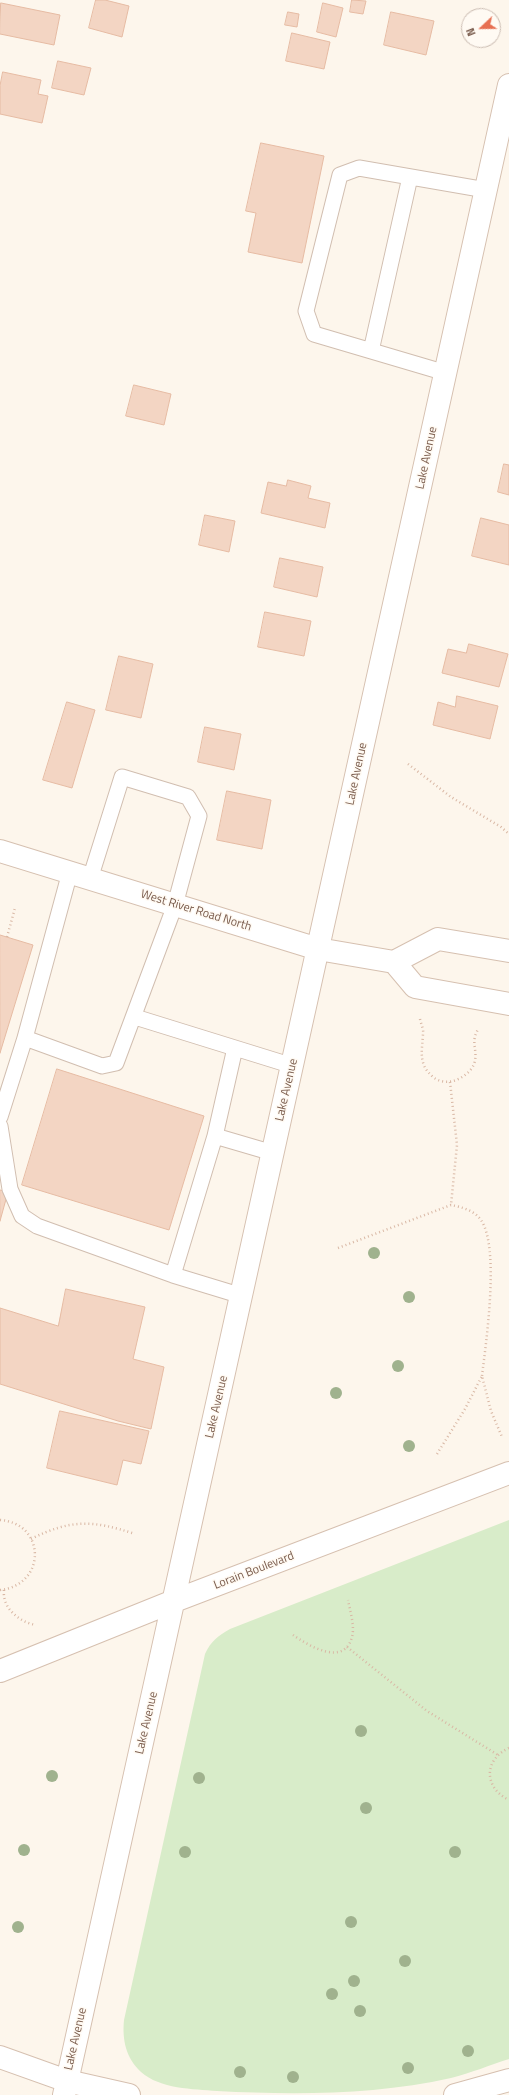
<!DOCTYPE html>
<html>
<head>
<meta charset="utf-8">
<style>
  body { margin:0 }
  #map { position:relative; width:509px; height:2095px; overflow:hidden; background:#fdf6ec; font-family:"Titillium Web",sans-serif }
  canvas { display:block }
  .north { position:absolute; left:461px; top:8px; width:40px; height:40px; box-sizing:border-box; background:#fffaf3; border:1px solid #cabbb1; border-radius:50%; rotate:248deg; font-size:11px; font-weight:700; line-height:16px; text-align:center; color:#7a5c4d }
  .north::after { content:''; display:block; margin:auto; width:14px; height:18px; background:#e76f51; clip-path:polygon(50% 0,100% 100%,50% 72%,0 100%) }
</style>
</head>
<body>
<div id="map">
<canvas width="509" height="2095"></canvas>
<div class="north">N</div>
</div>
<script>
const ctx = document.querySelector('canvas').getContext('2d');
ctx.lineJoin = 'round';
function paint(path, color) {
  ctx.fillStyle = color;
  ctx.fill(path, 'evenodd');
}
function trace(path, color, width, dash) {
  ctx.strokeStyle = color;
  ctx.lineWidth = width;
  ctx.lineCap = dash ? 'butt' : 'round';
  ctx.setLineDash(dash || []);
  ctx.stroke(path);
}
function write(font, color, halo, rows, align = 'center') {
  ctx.font = font + ' "Titillium Web",sans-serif';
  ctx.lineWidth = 3;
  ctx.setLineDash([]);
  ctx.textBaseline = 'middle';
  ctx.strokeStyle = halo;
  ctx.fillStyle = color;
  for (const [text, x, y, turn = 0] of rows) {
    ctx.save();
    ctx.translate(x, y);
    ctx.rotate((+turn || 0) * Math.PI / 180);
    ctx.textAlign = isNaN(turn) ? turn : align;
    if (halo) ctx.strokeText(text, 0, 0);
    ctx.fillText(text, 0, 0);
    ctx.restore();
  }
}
paint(new Path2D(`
  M509,1520V2059C490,2065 471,2073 451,2078C376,2095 293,2095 217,2091C193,2089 160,2089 141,2072C126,2058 122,2040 124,2020L205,1654C211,1641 218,1636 230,1629Z`), '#d8ecc9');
const building = new Path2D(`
  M96,0H105L129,6L122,37L89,28Z
  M352,0L366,1L363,14L350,12Z
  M1,3L60,15L54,45L0,34Z
  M323,3L343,8L336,37L317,32Z
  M288,12L299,14L297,27L285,25Z
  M391,12L434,21L426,55L384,45Z
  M292,33L330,42L324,69L286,61Z
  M58,61L91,68L84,95L52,88Z
  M3,72L41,80L38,94L48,96L42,123L0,114V86Z
  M261,143L324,156L302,263L248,252L256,213L246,211Z
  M134,385L171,394L164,425L126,416Z
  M504,464L509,465V495L498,492Z
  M288,480L311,486L308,498L330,503L325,528L261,513L268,482L286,486Z
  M205,515L235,521L229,552L199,545Z
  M481,518L509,525V565L472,556Z
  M280,558L323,567L317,597L274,587Z
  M265,612L311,621L304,656L258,647Z
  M469,644L508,654L499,687L442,673L448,649L466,653Z
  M119,656L153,664L141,718L106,710Z
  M457,696L498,706L490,739L433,725L438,702L455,707Z
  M67,702L95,710L72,788L43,780Z
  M205,727L241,734L234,770L198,762Z
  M227,791L271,800L262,849L217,840Z
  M0,935L33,945L0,1053Z
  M57,1069L204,1116L169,1230L22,1185Z
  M0,1190L8,1192L0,1221Z
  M66,1289L145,1307L133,1359L164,1367L151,1429L118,1421L0,1384V1308L58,1326Z
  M60,1411L149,1431L141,1464L123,1460L117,1485L47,1468Z`);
paint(building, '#f3d5c3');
trace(building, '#e6bba3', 1);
const lane = new Path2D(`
  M371,351L410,177
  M446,373L314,334L306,311L340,175L359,168L486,190
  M135,1017L293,1066
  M25,1038L70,872
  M0,1117L25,1038L102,1066L116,1063L175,905L199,816L188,797L122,777L90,879
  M0,1126L10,1189L22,1216L37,1226L173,1275L242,1296
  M215,1136L235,1048
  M173,1275L215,1136L273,1153`);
const secondary = new Path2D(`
  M0,851L318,949L394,962
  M509,951L438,939L394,962L415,987L509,1004
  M0,1671L174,1601L509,1473
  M0,2057L67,2081L129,2095
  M64,2095L509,85
  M455,2095L509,2080`);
trace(lane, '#d1beb0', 17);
trace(secondary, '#d6c0b0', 24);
trace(new Path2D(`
  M408,764L451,797L501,827L509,834
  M7,937L15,908
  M420,1019C421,1024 424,1030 423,1034C422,1052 418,1064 433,1077C438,1081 446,1083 453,1081C461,1079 471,1072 474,1064C479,1050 469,1043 479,1028
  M450,1082L457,1145L451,1205
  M338,1248L451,1205C461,1207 474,1210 481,1220C500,1248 486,1342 482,1376
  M437,1454L465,1409L482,1376L491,1411L502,1437
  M0,1520C46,1523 47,1585 0,1590
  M31,1539C71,1519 93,1520 135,1534
  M4,1590C2,1608 19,1622 36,1625
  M293,1635C309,1646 344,1667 352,1637C355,1626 350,1611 348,1600
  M347,1647L427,1711L498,1755
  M509,1748C483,1760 484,1788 509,1800`), '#d9b8a5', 2.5, [1, 3]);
trace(lane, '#fff', 15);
trace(secondary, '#fff', 22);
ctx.fillStyle = '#a0b28e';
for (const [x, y] of [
  [374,1253],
  [409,1297],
  [398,1366],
  [336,1393],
  [409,1446],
  [361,1731],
  [52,1776],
  [199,1778],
  [366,1808],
  [24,1850],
  [185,1852],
  [455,1852],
  [351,1922],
  [18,1927],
  [405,1961],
  [354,1981],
  [332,1994],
  [360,2011],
  [468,2051],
  [408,2068],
  [240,2072],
  [293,2077]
]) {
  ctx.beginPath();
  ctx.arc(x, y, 6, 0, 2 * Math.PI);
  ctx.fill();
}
write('12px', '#7a5c4d', '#fffaf3', [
  ["Lake Avenue",427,458,-78],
  ["Lake Avenue",357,774,-78],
  ["West River Road North",196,911,17],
  ["Lake Avenue",287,1090,-77],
  ["Lake Avenue",217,1407,-77],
  ["Lorain Boulevard",254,1571,-21],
  ["Lake Avenue",147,1723,-77],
  ["Lake Avenue",76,2039,-77]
]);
</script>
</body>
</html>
